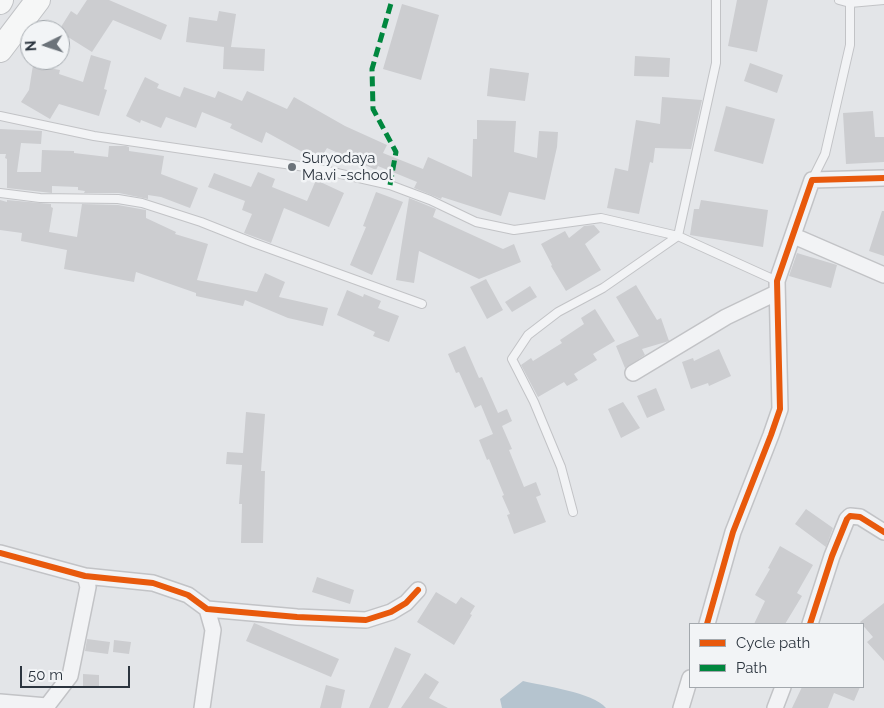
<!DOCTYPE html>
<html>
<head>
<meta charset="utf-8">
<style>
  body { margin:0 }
  #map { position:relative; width:884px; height:708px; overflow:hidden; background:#e3e5e8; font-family:Raleway,sans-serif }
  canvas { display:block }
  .legend { position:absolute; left:689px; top:623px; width:175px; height:65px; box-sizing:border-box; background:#f2f4f6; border:1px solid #a3a8ad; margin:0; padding:6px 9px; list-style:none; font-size:15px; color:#2c353f }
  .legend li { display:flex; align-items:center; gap:10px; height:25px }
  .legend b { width:25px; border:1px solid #a3a8ad }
  .north { position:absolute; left:20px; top:20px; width:50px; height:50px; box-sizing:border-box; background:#f2f4f6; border:1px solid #a3a8ad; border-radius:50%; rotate:266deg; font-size:14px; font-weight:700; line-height:20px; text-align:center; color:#2c353f }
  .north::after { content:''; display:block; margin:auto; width:18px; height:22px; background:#6c737a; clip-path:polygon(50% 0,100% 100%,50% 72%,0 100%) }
  .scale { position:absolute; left:20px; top:666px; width:110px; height:22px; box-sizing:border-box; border:2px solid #2c353f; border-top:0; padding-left:6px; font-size:15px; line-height:18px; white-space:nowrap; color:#2c353f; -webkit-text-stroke:4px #f2f4f6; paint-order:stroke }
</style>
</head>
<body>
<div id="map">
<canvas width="884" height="708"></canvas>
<ul class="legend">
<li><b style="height:6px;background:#e8590c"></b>Cycle path</li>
<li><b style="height:6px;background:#00873e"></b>Path</li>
</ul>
<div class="north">N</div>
<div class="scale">50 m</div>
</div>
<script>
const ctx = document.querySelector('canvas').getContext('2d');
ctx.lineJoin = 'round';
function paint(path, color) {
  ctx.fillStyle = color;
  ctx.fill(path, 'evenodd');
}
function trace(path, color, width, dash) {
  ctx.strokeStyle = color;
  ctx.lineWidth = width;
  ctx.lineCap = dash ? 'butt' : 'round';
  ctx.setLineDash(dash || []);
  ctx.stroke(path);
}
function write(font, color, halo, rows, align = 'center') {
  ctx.font = font + ' Raleway,sans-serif';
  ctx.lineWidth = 5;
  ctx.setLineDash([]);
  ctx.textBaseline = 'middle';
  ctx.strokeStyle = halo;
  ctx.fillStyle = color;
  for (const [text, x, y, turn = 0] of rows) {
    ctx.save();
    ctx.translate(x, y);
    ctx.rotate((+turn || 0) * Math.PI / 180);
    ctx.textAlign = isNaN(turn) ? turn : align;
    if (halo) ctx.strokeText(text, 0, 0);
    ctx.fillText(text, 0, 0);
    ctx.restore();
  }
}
paint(new Path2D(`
  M523,681C543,686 593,692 606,708H502L500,699Z`), '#b5c4cf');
paint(new Path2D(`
  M87,0H109L167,25L161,40L113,20L92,52L60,32L59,30L71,11L77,15Z
  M737,0H768L757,52L728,46Z
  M402,4L439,15L421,80L383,69Z
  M219,11L236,14L231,47L265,49L264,71L223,69L224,47L186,42L189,17L217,21Z
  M91,55L111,61L104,89L107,90L99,116L59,104L50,119L21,102L29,90L33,65L60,70L59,74L83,82Z
  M635,56L670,58L669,77L634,76Z
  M750,63L783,75L777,93L744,81Z
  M490,68L529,73L525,101L487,96Z
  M145,77L159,84L157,88L180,97L184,87L215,98L218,91L242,101L247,91L287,109L294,97L345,126L387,145L383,153L423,169L428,157L472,177L473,139H477V120L516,121L514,152L537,158L539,131L558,132L557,147L545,200L509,192L501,216L442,197L441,199L414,188L417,182L378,166L376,170L327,148L319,161L266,132L262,143L230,128L232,124L202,112L196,128L166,117L161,128L141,120L140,123L126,116Z
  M662,97L702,100L691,149L655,148L653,163L650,162L639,214L607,208L615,168L628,171L636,120L660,124Z
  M726,106L775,119L763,164L714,151Z
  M873,111L875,137H884V162L846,164L843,113Z
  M0,129L42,131L41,144L21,143L17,172H41L42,150L74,151V153L108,157L109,146H126L129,147V151L164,156L161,174L198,188L190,208L161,197L148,195V199L119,193H84L85,191L78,190V187L52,186V193L7,188V159L5,158L6,154H0Z
  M258,172L275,179L272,187L307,201L316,180L344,193L329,227L284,208L271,243L244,233L252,214L242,210L245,201L208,187L214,173L251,187Z
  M376,192L403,202L372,275L350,265L366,227L363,226Z
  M409,198L436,209L433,217L503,249L514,244L521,262L479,279L419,251L414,283L396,280Z
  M0,200L7,202V200L51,204V207L53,208L49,232L77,237L82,204L118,205L146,210V218L176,232L175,234L208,244L197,280L257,292L265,273L285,282L279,297L328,308L323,326L288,318L245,300L243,306L196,296V293L136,272L134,282L64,269L67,250L21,241L22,233L0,230Z
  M701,200L768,210L763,247L690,235L694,209H699Z
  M882,211H884V256L869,251Z
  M594,225L600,232L585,244L601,270L566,291L551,266L552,265L541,244L565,231L569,238L584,226Z
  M797,253L837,265L831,288L789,276Z
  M486,279L503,310L487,319L470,287Z
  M636,285L657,320L661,318L669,341L642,349L645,355L625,368L616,346L639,336L616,297Z
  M530,286L537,297L512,312L505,302Z
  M347,290L363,297L364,294L381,301L378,308L399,316L389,342L373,336L375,332L337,315Z
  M595,309L615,341L593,354L597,360L574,374L578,380L567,386L564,382L538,397L521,365L531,358L533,361L562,343L560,340L584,324L581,318Z
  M465,346L479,378L482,377L498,413L507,409L512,421L502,426L512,449L509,450L524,487L536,482L541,495L536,497L546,522L514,534L507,515L510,514L502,496L504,495L489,459L487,460L479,440L493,434L481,405L475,408L459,372L456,373L448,354Z
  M719,349L731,376L709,386L708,383L691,389L682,362L693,358L694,361Z
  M656,388L665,410L647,418L637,396Z
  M623,402L640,428L621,438L608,409Z
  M246,412L265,414L261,471H265L263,543H241L242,504H239L242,465L226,464L227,452L243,453Z
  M806,509L833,528L826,547L795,524Z
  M780,546L813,565L797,593L802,596L785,624H754L765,601L755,595L770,569L768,568Z
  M317,577L354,590L350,604L312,592Z
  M436,592L456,604L461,597L475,606L470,614L472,615L454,645L417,622Z
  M884,603V661L867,642L873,637L860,622Z
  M254,623L339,659L331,677L246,641Z
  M87,639L110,642L108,654L85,651Z
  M114,640L131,642L129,654L113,652Z
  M395,647L411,654L390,704L388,708H369Z
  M425,673L439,682L429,698L448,708H401Z
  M83,674L99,675V686H83Z
  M326,685L345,690L341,708H320Z
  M802,687H860L854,701L834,693L828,708H792Z`), '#cccdd0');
const service = new Path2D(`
  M839,0L850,3L884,0
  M0,116L94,136L319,169L390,185L430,200L476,222L514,230L601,218L678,236L777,281
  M812,180L825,154L850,45V3
  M0,193L40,198L118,199L142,203L201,222L254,243L422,304
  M573,512L561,467L534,402L512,359L528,335L558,312L603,288L678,236L716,63V0`);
const minor = new Path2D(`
  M794,236L884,275
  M633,373L726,317L776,293
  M0,553L85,576L153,583L188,595L207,609L297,617L366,620L391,612L406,603L418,590
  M707,624L733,532L771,435L780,409L777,281L812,180L884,178
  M810,624L832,556L847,519L850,516L860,517L884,532
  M0,702L47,706L70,676L88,587L85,576
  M202,708L213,630L207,609
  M681,708L690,678
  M775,708L783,687`);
const primary = new Path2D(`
  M0,2L1,0
  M0,50L38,0`);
trace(service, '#c2c3c6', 10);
trace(minor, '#c2c3c6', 18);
trace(primary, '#c0c2c5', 26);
trace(service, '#f2f3f5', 8);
trace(minor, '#f2f3f5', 15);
trace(primary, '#f6f7f7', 24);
trace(new Path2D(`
  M390,185L396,152L373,109L372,69L392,0`), '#00873e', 5, [10, 5]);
trace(new Path2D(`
  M0,553L85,576L153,583L188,595L207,609L297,617L366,620L391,612L406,603L418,590
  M707,624L733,532L771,435L780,409L777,281L812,180L884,178
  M810,624L832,556L847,519L850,516L860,517L884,532`), '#e8590c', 6);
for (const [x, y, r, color] of [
  [292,167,5,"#6c737a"]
]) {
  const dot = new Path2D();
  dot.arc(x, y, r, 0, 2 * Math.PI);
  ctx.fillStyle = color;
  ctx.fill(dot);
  trace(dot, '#f2f4f6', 2);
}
write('15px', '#2c353f', '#f2f4f6', [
  ["Suryodaya",302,158],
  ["Ma.vi -school",302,175]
], 'left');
</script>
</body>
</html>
